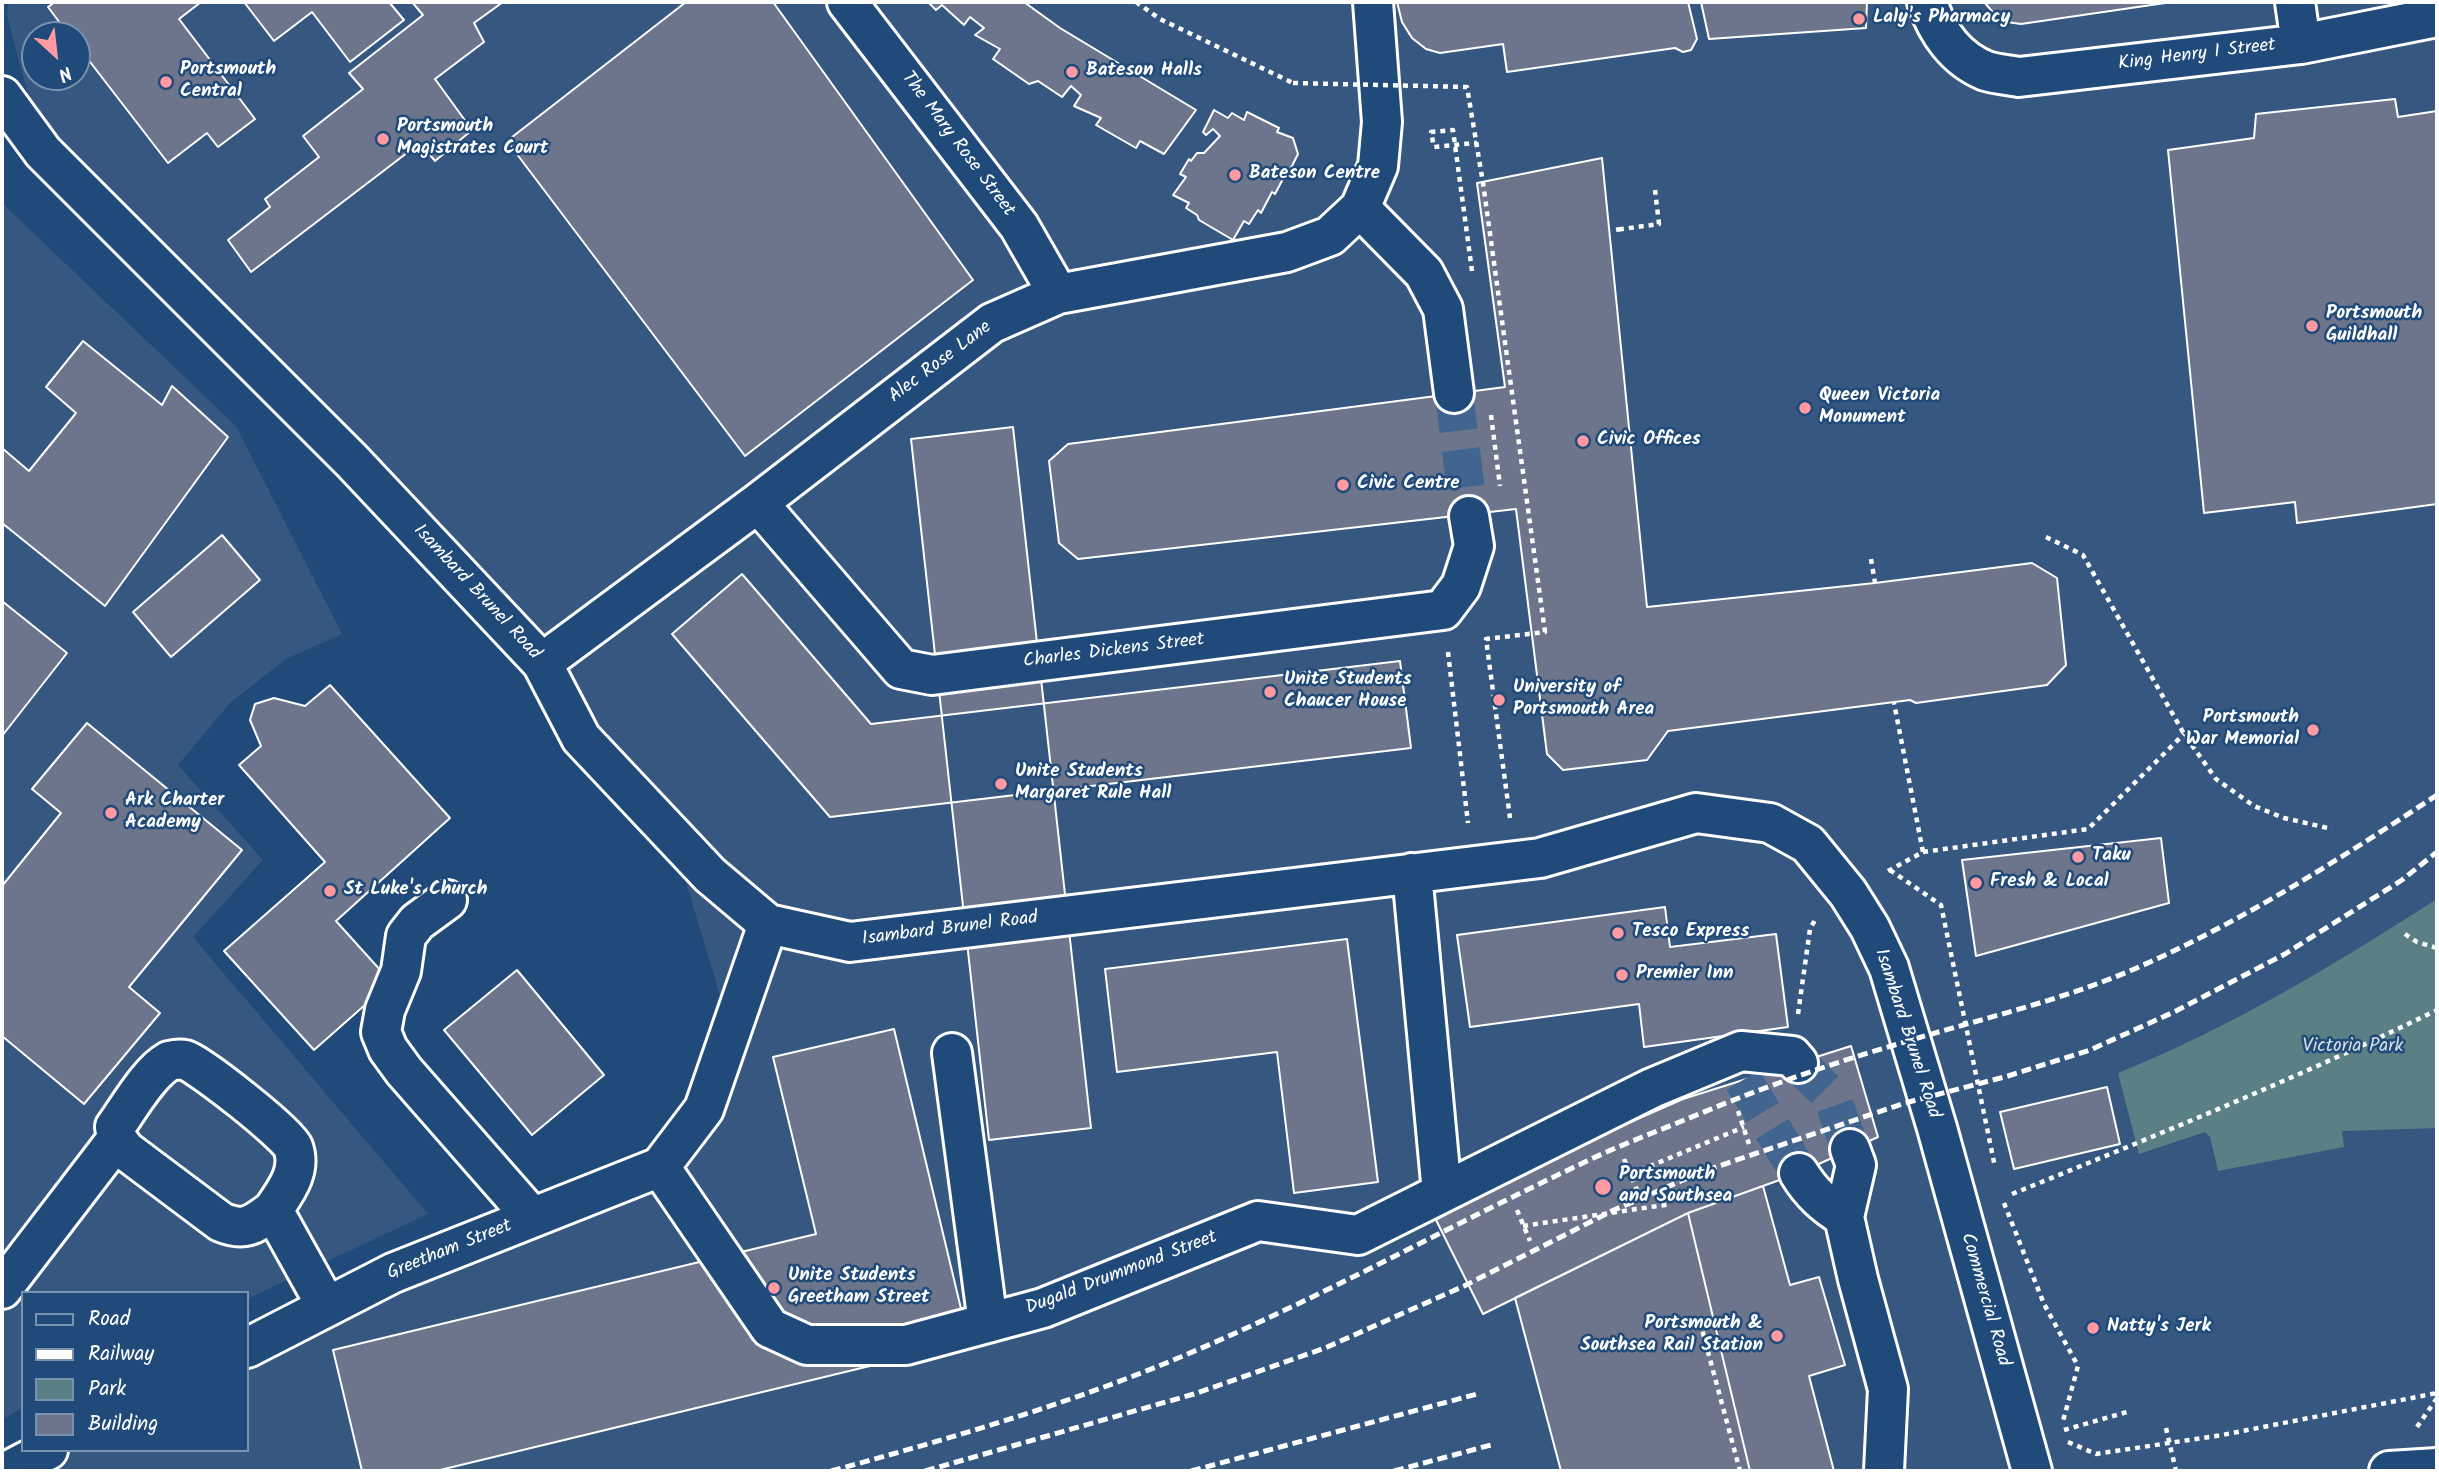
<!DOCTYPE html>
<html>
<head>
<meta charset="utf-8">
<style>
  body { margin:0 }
  #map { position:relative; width:2439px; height:1473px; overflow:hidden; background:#1f4a7a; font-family:Kalam,sans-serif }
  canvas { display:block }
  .frame { position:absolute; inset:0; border:4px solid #fff; pointer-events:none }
  .legend { position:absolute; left:21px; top:1291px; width:228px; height:161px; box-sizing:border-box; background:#1f4a7a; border:2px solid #7992af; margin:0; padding:9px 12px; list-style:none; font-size:21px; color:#fff }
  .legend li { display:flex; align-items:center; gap:14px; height:35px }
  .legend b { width:35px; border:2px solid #7992af }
  .north { position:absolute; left:21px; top:21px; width:70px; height:70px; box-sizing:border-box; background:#1f4a7a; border:2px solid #7992af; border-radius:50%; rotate:153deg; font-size:19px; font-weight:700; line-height:28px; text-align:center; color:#fff }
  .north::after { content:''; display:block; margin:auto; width:24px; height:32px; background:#ff9aa2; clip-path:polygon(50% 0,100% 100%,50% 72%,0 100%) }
</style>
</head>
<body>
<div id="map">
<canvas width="2439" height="1473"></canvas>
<div class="frame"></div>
<ul class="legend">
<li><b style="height:9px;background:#1f4a7a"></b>Road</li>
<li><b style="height:9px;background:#fff"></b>Railway</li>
<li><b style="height:19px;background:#5a8085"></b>Park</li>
<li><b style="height:19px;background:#6c758c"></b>Building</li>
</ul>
<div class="north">N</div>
</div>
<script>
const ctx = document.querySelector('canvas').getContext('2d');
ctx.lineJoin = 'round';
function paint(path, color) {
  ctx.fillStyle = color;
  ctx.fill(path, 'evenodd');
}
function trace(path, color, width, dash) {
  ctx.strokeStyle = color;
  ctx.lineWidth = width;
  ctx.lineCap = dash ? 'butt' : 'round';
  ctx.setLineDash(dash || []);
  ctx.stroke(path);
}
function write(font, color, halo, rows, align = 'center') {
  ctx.font = font + ' Kalam,sans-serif';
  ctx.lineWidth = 5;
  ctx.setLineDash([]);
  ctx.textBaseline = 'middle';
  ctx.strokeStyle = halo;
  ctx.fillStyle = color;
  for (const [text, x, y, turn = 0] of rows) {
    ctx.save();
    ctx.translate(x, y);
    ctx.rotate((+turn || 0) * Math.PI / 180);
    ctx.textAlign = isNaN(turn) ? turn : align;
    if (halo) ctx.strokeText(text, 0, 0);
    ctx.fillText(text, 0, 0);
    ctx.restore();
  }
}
paint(new Path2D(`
  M9,2H2437V1471H8L48,1450H247V1348L660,1167L731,1032L675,846L542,663L43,152L7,15ZM35,35H77V77H35Z
  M2,203L236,426L342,634L286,659L230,703L178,765L263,860L193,937L428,1214L247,1299V1293H23V1408L2,1419Z`), '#36577f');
paint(new Path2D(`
  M2437,899V1128L2342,1131L2344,1147L2218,1171L2210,1137L2205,1132L2139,1154L2118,1073C2232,1027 2334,965 2437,899Z`), '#5a8085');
const building = new Path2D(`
  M55,2H201L179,19L255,119L218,147L207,133L168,163L77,45V35H69L48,7Z
  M244,2H389L404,20L350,62L312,12L274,41Z
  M412,2H503L474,23L484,42L435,79L472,130L435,161L420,143L251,272L228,240L270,207L265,199L319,157L303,136L363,89L349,73L423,15Z
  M686,2H773L973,280L745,456L507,141Z
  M928,2H1024L1060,28L1196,110L1164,154L1140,141L1136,148L1096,125L1101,118L1074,106L1081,95L1071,86L1062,97L1038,81L1029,84L993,59L1000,49L975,35L984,28L970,17L964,25L942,5L936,10Z
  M1397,2H1688L1697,39L1691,50L1683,52L1675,48L1507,72L1503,44L1440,53L1426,49L1412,38L1402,22Z
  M1701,2H1867L1866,28L1709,39Z
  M2172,2L2021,24L2000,21L1985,3Z
  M2395,99L2398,117L2437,111V504L2297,523L2295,502L2204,513L2168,150L2254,138L2256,114Z
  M1214,110L1228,118L1232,113L1244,120L1247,112L1279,128L1277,132L1293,138L1298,154L1287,176L1285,175L1275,194L1272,192L1261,213L1258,210L1249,224L1244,221L1233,240L1199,220L1197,215L1186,208L1189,203L1173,195L1186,177L1180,174L1189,159L1191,161L1197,153H1204L1220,136L1213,129L1206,135L1203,132Z
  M1602,158L1647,607L1875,583L2032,563L2057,578L2066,665L2047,685L1916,703L1910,700L1668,731L1647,760L1563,770L1547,754L1516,509L1078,559L1059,543L1049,461L1068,444L1505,387L1477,183Z
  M83,341L162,405L172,386L228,437L105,606L2,523V448L29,471L76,413L46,387Z
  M1013,427L1091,1128L989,1140L911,439Z
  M222,535L260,580L171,657L133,612Z
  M742,574L871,724L1400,661L1411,748L830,817L672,634Z
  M2,601L67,653L2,736Z
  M330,685L450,818L336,921L391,982L314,1050L224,951L325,862L239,765L261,746L250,720L255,704L274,698L305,706Z
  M87,723L242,850L129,987L160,1013L84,1104L2,1036V886L61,813L32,789Z
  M2161,838L2169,903L1976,956L1962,860Z
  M1665,907L1670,947L1776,934L1788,1027L1644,1047L1639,1004L1470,1027L1457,935Z
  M1347,939L1378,1182L1294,1193L1277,1052L1117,1072L1105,969Z
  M517,970L604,1075L532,1135L444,1030Z
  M894,1029L969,1342L436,1471H362L333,1350L816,1234L773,1057Z
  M1851,1046L1878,1137L1799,1173L1688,1213L1483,1314L1436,1220L1519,1171L1683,1099Z
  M2107,1087L2120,1144L2014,1169L2000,1112Z
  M1763,1186L1790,1285L1819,1277L1845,1365L1809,1376L1834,1471H1750L1688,1213Z
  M1688,1213L1750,1471H1561L1515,1298Z`);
paint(building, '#6c758c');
trace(building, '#fff', 2);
trace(new Path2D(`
  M1454,393L1469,516
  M1798,1063L1832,1097L1850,1149
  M1743,1080L1799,1173`), '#41658e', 38, [38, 19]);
const minor = new Path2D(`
  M847,2L1019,226L1058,294
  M1927,2C1937,32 1956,59 1986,71C1996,74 2008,75 2019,77L2301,44L2437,17
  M2295,2L2301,44
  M2,96L43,152L352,461L542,663L581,738L710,875L768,924L850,942L1540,858L1696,813L1770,823L1808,844L1848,893L1870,928L1889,968L1937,1128L2032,1471
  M1360,208L1424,273L1443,309L1454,393
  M758,503L901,669L932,675L1443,610L1461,586L1474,546L1469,516
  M542,663L758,503L992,323L1058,294L1287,252L1330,236L1360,208L1378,166L1382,122L1373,2
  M447,900L417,922L406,936L401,971L385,1010L381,1032L388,1049L404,1071L532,1217
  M952,1053L988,1323
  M1850,1149L1856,1165L1844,1217L1858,1279L1888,1389L1884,1471
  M660,1167L770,1328L807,1345H906L1043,1308L1258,1221L1358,1235L1442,1193L1412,873
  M660,1167L704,1109L768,924
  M1799,1173C1811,1193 1825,1205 1844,1217
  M1442,1193L1652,1088L1741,1051L1792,1056L1798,1063
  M273,1210C253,1225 245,1232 221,1222L125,1150L117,1139L115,1127C128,1109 149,1072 169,1061C173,1060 181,1059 185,1060C199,1064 288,1134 293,1147C302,1171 285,1192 273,1210L327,1307
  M2,1289L117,1139
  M247,1348L393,1273L660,1167
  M8,1471L48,1450
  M2389,1471L2437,1468`);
trace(minor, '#fff', 44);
trace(new Path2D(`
  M1136,2L1160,19L1293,83
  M1621,229L1615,230L1659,224L1655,190
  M1472,271L1453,130L1431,132L1434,147L1473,143H1477
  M1491,415L1500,486
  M2046,537L2083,555L2184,734L2216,779L2254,806L2284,818L2332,829
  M1871,559L1875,583
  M1448,652L1468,823
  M1923,852L2088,829L2184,734
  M1890,870L1941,905L1995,1167
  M1888,871L1923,852L1894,703
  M2405,934L2417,942L2437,948
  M1798,1014L1810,929L1815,920
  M1738,1111L1749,1144
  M1624,1159L1637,1190
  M1631,1174L1744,1127
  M2012,1194C2155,1136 2298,1078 2437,1010
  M2004,1203L2044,1304L2078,1366L2063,1421
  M1517,1210L1530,1241
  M1523,1226L1671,1204
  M1700,1322L1740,1471
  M2417,1427L2437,1398
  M2166,1428L2176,1471
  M2064,1430L2127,1412
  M2068,1442L2096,1454L2222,1435L2437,1393`), '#fff', 4.5, [5, 5]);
trace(minor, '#1f4a7a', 38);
trace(new Path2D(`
  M831,1471C952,1438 1073,1403 1190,1353C1324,1296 1453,1224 1585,1162C1622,1144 1661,1130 1699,1114C1764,1087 1830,1064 1898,1044C1976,1020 2057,1002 2132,970C2240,923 2340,859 2437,795
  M925,1471L1194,1394L1325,1348L1464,1286L1614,1210L1704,1171L1905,1103L2008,1076L2090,1050L2174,1012L2285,954L2402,880L2437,852
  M1191,1471L1477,1394
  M1394,1471L1491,1445`), '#fff', 5, [10, 5]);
trace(new Path2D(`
  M1293,83L1467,87L1483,183L1545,632L1486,639L1510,818`), '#fff', 4.5, [5, 5]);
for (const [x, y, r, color] of [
  [1859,19,7,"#ff9aa2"],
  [1072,72,7,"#ff9aa2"],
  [166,82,7,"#ff9aa2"],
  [383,139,7,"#ff9aa2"],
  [1235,175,7,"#ff9aa2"],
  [2312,326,7,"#ff9aa2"],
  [1805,408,7,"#ff9aa2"],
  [1583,441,7,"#ff9aa2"],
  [1343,485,7,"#ff9aa2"],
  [1270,692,7,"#ff9aa2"],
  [1499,700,7,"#ff9aa2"],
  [2313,730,7,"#ff9aa2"],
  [1001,784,7,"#ff9aa2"],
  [111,813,7,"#ff9aa2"],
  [2078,857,7,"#ff9aa2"],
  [1976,883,7,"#ff9aa2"],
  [330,891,7,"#ff9aa2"],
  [1618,933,7,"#ff9aa2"],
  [1622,975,7,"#ff9aa2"],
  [1603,1187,9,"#ff9aa2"],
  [774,1288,7,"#ff9aa2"],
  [2093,1328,7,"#ff9aa2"],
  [1777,1336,7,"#ff9aa2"]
]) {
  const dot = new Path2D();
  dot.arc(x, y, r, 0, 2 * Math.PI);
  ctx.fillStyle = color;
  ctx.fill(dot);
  trace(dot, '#1f4a7a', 2.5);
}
write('bold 19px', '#fff', '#1f4a7a', [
  ["Laly's Pharmacy",1873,19],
  ["Portsmouth",180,71],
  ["Central",180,93],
  ["Bateson Halls",1086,72],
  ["Portsmouth",397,128],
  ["Magistrates Court",397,150],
  ["Bateson Centre",1249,175],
  ["Portsmouth",2326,315],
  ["Guildhall",2326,337],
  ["Queen Victoria",1819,397],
  ["Monument",1819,419],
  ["Civic Offices",1597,441],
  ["Civic Centre",1357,485],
  ["Unite Students",1284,681],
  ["Chaucer House",1284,703],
  ["University of",1513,689],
  ["Portsmouth Area",1513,711],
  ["Portsmouth",2299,719,"right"],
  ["War Memorial",2299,741,"right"],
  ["Unite Students",1015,773],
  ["Margaret Rule Hall",1015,795],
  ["Ark Charter",125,802],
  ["Academy",125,824],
  ["Taku",2092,857],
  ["Fresh & Local",1990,883],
  ["St Luke's Church",344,891],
  ["Tesco Express",1632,933],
  ["Premier Inn",1636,975],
  ["Portsmouth",1619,1176],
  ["and Southsea",1619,1198],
  ["Unite Students",788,1277],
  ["Greetham Street",788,1299],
  ["Portsmouth &",1763,1325,"right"],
  ["Southsea Rail Station",1763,1347,"right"],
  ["Natty's Jerk",2107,1328]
], 'left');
write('19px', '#fff', '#1f4a7a', [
  ["King Henry I Street",2197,56,-7],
  ["The Mary Rose Street",957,145,53],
  ["Alec Rose Lane",941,363,-37],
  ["Isambard Brunel Road",476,593,47],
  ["Charles Dickens Street",1114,652,-7],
  ["Isambard Brunel Road",950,930,-7],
  ["Isambard Brunel Road",1906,1034,72],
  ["Greetham Street",450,1251,-22],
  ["Dugald Drummond Street",1122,1274,-21],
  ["Commercial Road",1984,1300,74]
]);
write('19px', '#d6dfe0', '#1f4a7a', [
  ["Victoria Park",2353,1048]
]);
</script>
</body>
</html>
